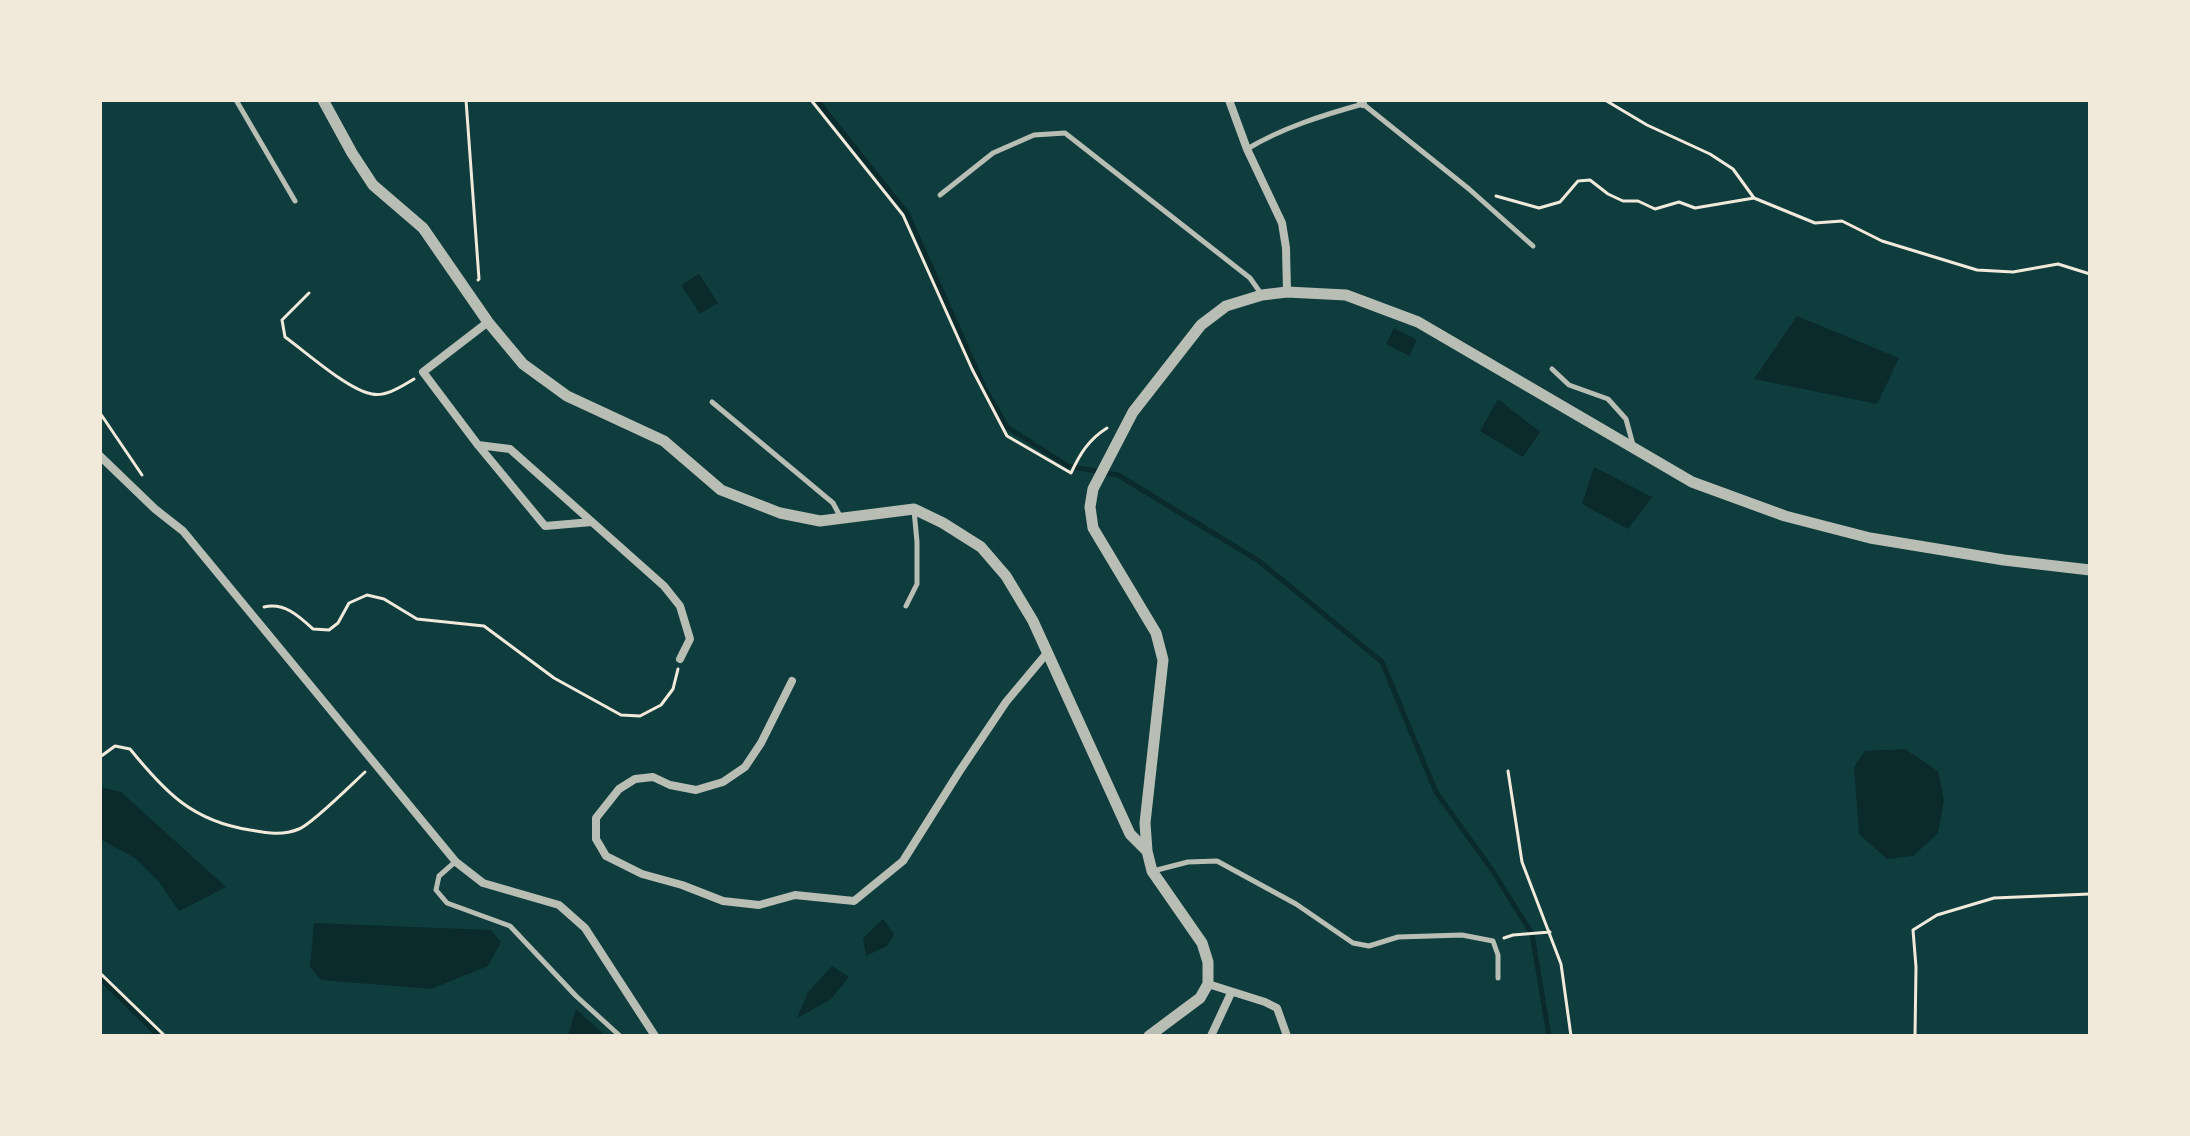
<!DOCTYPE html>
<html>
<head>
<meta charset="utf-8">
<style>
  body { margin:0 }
  #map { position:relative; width:2190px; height:1136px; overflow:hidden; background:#0f3d3e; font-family:Helvetica,sans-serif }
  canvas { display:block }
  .frame { position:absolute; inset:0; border:102px solid #f1e9da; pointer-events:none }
</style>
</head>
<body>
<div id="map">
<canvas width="2190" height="1136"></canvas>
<div class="frame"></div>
</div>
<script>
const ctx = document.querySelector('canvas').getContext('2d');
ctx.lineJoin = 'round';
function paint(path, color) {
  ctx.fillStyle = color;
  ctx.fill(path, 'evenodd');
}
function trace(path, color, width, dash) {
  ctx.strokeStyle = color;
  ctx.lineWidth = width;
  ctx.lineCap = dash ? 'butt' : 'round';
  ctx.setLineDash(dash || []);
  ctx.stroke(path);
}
paint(new Path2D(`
  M699,274L718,303L700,314L681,285Z
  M1797,316L1899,358L1877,404L1754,379Z
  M1394,328L1417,340L1409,356L1386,344Z
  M1498,399L1540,432L1523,457L1480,431Z
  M1594,467L1652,497L1628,529L1582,504Z
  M1905,749L1938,771L1944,800L1938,833L1913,856L1887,859L1859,834L1854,767L1865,751Z
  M100,787L121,792L226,887L179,911L159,882L135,858L100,839Z
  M883,919L894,934L887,946L866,956L863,938Z
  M314,923L491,930L501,942L488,966L431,989L321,980L310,967Z
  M832,966L849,977L830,1000L797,1018L808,992Z
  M576,1009L606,1036H568Z`), '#0a2a2b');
trace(new Path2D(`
  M817,100L907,213L985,389L1007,427L1068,466L1118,475L1259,561L1382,662L1436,792L1492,870L1532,934L1549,1036
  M100,978L159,1036`), '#0a2a2b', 5);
trace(new Path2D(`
  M466,100L479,279L478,280
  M811,100L903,215L972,369L1007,436L1071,473C1080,454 1088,440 1107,428
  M1605,100L1647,125L1710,154L1733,169L1754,198
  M1496,196L1539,208L1560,202L1578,181L1590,180L1608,194L1623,201H1638L1655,209L1679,202L1695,208L1754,198L1815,223L1842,221L1882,241L1977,270L2013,272L2058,264L2090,274
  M309,293L282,320L285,337C306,352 348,390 372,394C386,397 402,386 414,379
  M100,413L142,475
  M264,607C284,602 299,616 313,629L329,630L338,623L349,603L367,595L384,599L417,619L484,626L554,678L621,715L640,716L661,705L673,689L678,669
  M100,757L115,746L130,749C165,792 192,821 250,830C267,833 282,836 299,829C312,824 352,784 365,772
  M1508,771L1522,862L1561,964L1571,1036
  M1504,938L1513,935L1550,932
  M100,973L165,1036
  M1915,1036L1916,967L1913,930L1937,915L1994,898L2090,894`), '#f1e9da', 3);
trace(new Path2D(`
  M236,100L295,201
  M1247,149C1282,128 1323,115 1363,104L1469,189L1533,246
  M940,195L993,153L1034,135L1065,133L1250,278L1262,295
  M1552,369L1569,385L1608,399L1626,419L1633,445
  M712,402L833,503L841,518
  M906,606L917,584V542L914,510
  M455,862L439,876L436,890L447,903L510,926L576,996L620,1036
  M1153,871L1188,862L1217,861L1296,904L1353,943L1369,946L1398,937L1462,935L1493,941L1498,955V978`), '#b8beb3', 5);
trace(new Path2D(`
  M1229,100L1247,149L1282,223L1286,248L1287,292
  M1360,100L1363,104
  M488,322L423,372L478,445L545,526L592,522
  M478,445L510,449L664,586L680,606L690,639L680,659
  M100,456L155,509L183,531L456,862L483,883L559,905L585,928L655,1036
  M792,681L761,743L745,767L723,782L696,790L670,785L653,777L635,779L619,789L596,818V839L606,856L642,874L682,885L723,901L759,905L795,895L854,901L903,861L959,772L1006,702L1047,653
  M1208,984L1265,1002L1277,1008L1287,1036
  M1211,1036L1231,993`), '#b8beb3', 8);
trace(new Path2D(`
  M323,100L352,153L373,185L423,228L488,322L523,364L567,396L664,441L721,490L780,513L820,521L914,509L943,523L981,547L1006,576L1033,621L1130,834L1147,851
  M1149,1036L1200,998L1208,984V962L1202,943L1152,871L1147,851L1145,823L1163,660L1156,633L1093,528L1090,507L1093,489L1133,412L1201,325L1226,306L1262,295L1287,292L1346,295L1418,322L1692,482L1785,516L1870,538L2004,560L2090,570`), '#b8beb3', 11);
</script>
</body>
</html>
